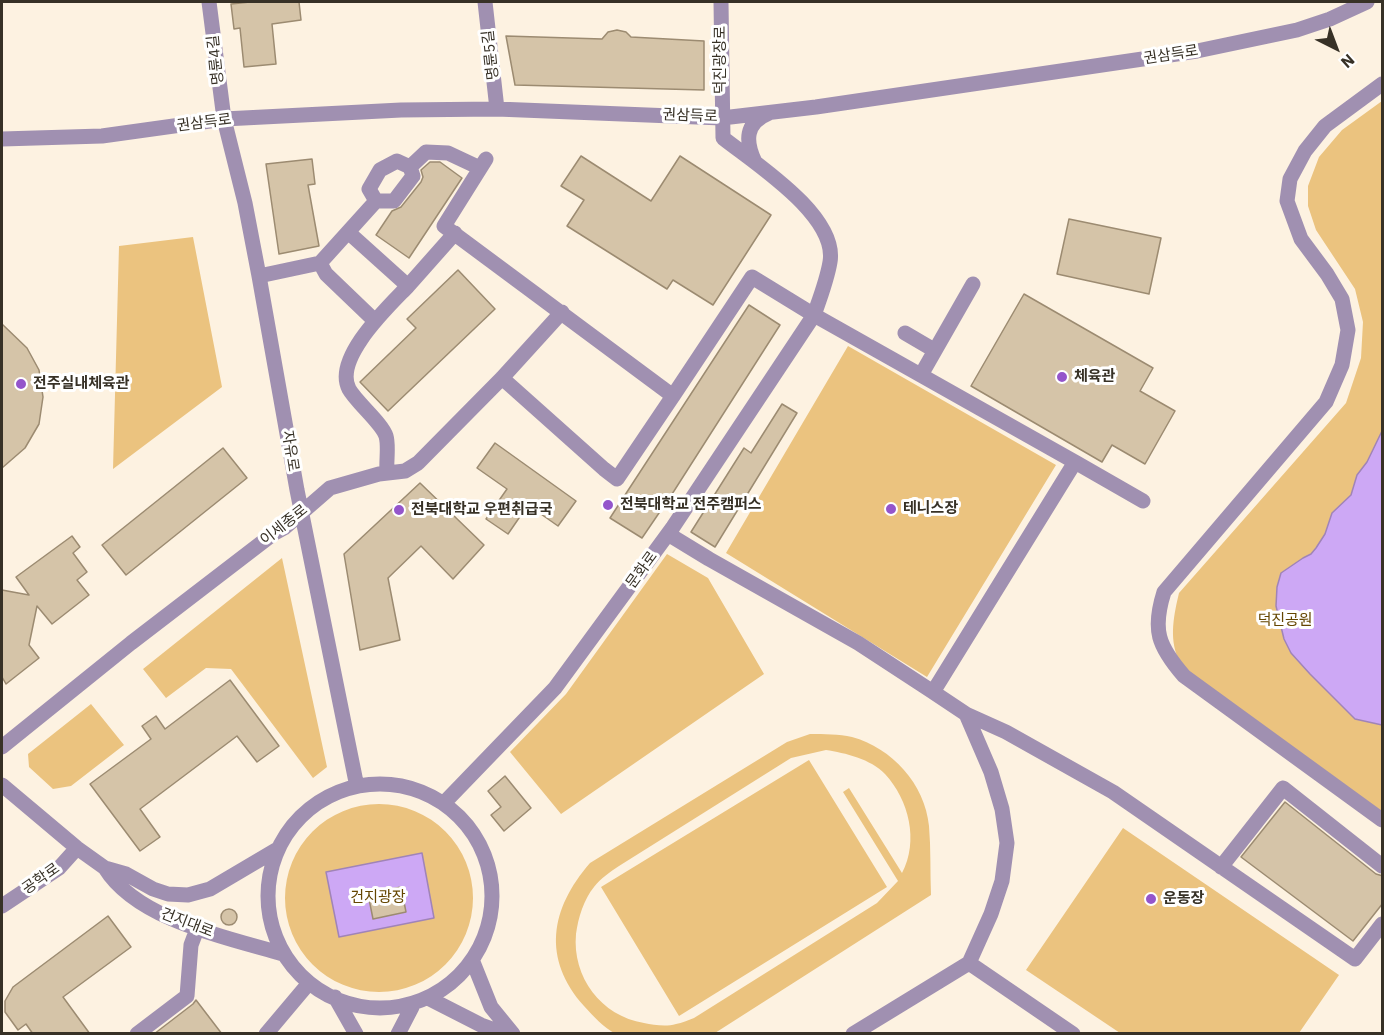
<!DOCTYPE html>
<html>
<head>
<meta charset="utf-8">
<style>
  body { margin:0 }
  #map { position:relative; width:1384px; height:1035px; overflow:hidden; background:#fdf2e1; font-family:"IBM Plex Sans",sans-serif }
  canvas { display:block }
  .frame { position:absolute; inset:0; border:3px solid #373126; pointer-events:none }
  .north { position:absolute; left:1306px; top:18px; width:60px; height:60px; -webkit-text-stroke:4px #fff; paint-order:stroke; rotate:138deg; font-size:16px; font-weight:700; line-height:24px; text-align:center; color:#373126 }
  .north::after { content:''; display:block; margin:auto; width:21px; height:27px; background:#373126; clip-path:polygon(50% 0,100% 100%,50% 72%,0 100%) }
</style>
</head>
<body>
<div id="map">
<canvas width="1384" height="1035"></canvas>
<div class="frame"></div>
<div class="north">N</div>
</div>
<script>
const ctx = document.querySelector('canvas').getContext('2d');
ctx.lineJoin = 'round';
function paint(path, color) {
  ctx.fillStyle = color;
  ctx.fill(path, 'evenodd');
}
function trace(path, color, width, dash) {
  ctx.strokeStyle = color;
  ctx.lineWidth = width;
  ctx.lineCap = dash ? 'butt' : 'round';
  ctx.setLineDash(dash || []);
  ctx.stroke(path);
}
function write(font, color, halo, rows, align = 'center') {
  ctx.font = font + ' "IBM Plex Sans","Noto Sans KR",sans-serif';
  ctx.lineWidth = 6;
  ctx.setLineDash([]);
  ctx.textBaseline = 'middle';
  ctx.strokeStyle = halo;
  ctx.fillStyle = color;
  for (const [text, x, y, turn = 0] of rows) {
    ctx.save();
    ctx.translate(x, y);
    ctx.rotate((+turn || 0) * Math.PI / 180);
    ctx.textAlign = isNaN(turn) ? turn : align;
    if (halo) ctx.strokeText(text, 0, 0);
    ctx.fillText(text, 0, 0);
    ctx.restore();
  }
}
paint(new Path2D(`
  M1382,101V815L1193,677C1189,671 1181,665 1178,658C1169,638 1174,614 1179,593L1346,403L1361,358L1363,322L1355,289L1316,230L1308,206V186L1319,157L1342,130Z
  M193,237L222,387L113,469L119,246Z
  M848,346L1056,465L927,677L726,553Z
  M667,554L708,578L764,674L561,814L510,752L566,694Z
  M282,558L327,767L313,778L231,669L206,668L166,698L143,669Z
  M91,704L124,745L71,786L53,789L29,767L28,754Z
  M810,734C824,734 839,734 852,737C892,748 925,784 929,826C931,849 930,872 931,895L715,1033L616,1034C603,1027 594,1017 584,1006C542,959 550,909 590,863L787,742ZM826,750C845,753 871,759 885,774C909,800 919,841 902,873L849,788L843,792L898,881L877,903L694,1018C688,1020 682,1023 676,1024C666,1027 654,1025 644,1023C601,1016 572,977 576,934C578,918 584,899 594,887C601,878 610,872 619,866L791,758Z
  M809,760L887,887L679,1016L601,887Z
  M285 898a94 94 0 1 1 188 0a94 94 0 1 1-188 0Z
  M1123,828L1339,975L1299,1033H1120L1026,970Z`), '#ebc37f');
const water = new Path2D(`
  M1382,431V725L1355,719L1310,674L1291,653L1284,639L1276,606L1277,587L1281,573L1303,558L1311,554L1316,548L1325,534L1332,513L1351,495L1357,475L1367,462Z
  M422,853L434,918L339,937L326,872Z`);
paint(water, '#cda8f5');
trace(water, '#a084b7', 1.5);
const building = new Path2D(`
  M250,2H299L301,20L272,24L276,64L244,67L240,28L234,29L231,4Z
  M617,30L626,32L631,37L704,41V90L515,85L506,36L602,39L608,32Z
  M581,156L651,201L680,156L771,215L713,305L673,280L667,289L567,226L584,200L561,186Z
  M312,159L315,184L308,185L319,246L279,254L266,164Z
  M430,162H440L462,178L409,258L376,235L392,211L401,207L421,182L423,177L421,170Z
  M1069,219L1161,238L1149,294L1057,274Z
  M458,270L495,309L388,411L360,382L416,328L407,319Z
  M1024,294L1153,368L1140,391L1175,411L1145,464L1112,445L1102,462L971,386Z
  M749,305L780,325L674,491L642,538L610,518Z
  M2,324L27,348L39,370L43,397L39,424L25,448L2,468Z
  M782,404L797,413L715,547L691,532L744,448L751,453Z
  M495,443L576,501L558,526L528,505L508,534L486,519L507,489L477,468Z
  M223,448L247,478L126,575L102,545Z
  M420,483L484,545L453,579L421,546L388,578L400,640L360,650L344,554Z
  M72,536L80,547L73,553L87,572L77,580L89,595L52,624L37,606L29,645L39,658L6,684L2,677V590L29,595L16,577Z
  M230,680L279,746L257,762L237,736L140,809L160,837L140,851L90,784L151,739L142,726L156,716L165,729Z
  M505,776L531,808L504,831L491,815L501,807L488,791Z
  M1285,802L1376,874L1383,876V903L1353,941L1241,857Z
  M401,887L406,912L373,919L368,894Z
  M221 917a8 8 0 1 1 16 0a8 8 0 1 1-16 0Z
  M108,916L131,947L63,997L90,1034H33L26,1024L18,1030L5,1012V1001L13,987Z
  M196,1000L222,1034H154L193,1004Z`);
paint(building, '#d5c4a8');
trace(building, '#9c8b71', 1.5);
trace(new Path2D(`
  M209,2L224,119L245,203L259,276L297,490L356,782
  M485,2L497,109
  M1382,84L1325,126L1305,151L1290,179L1287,201L1301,239L1327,274L1342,299L1348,330L1342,365L1326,402L1164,592C1152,630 1158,646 1184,676L1382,820
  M2,139L102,136L224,119L401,110L497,109L722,118L816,107L1197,51L1297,30L1330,19L1367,2
  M486,159L444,226L673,396L752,277L814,315L1075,462L933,692L966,714L991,772L1002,809L1007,843L1002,881L991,914L969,963L853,1034
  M755,162C745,141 745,123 769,113
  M376,201L369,189L380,170L397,161L410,167
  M348,232L376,201H394L413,176L410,167L426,152L448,153L480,168
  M320,263L326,274L375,321
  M259,276L320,263L348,232L408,286C389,306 333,358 349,389C356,402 382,423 386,436C389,446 386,461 387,472
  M408,286L455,233
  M905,333L934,350
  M921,375L973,284
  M502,378L604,469L617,479L673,396
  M1075,462L1143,501
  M668,534L709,559L858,643L933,692
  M966,714L1006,732L1113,792L1355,959L1382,924
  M2,747L131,643L273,534L284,528L330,488L379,474L405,471L418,463L502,378L562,312
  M268 896a112 112 0 1 1 224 0a112 112 0 1 1-224 0Z
  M2,785L77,848L105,868L126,874L153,889L168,894L188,895L210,889L276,850
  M444,803L555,688L673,527L814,315C820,298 827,280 830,262C838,216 756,164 723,138L721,2
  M1221,867L1283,788L1382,866
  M105,868C137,920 228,938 283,954
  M2,906L59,868L77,848
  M473,962L491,1007L513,1034
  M969,963L1073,1034
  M335,997L356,1034
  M430,999L481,1025L506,1034
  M137,1034L187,996L191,945L197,929
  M266,1034L309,983
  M398,1034L412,1007`), '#a090b1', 15);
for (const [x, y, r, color] of [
  [1062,377,6,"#9455cb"],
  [21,384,6,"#9455cb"],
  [608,505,6,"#9455cb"],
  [891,509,6,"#9455cb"],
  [399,510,6,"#9455cb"],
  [1151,899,6,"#9455cb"]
]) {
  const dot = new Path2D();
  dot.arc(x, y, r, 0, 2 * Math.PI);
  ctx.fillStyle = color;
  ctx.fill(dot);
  trace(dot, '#fff', 2);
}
write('15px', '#373126', '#fff', [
  ["명륜5길",491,55,-96],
  ["권삼득로",1171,55,-9],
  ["명륜4길",216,60,-96],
  ["덕진광장로",721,60,-90],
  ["권삼득로",690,116,2],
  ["권삼득로",204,123,-7],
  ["자유로",290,451,81],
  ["이세종로",284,525,-38],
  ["문화로",642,570,-54],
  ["공학로",41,879,-35],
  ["건지대로",187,923,21]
]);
write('bold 15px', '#373126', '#fff', [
  ["체육관",1074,377],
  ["전주실내체육관",33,384],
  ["전북대학교 전주캠퍼스",620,505],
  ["테니스장",903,509],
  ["전북대학교 우편취급국",411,510],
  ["운동장",1163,899]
], 'left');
write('15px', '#654601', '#fff', [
  ["덕진공원",1285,621],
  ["건지광장",378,898]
]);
</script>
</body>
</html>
